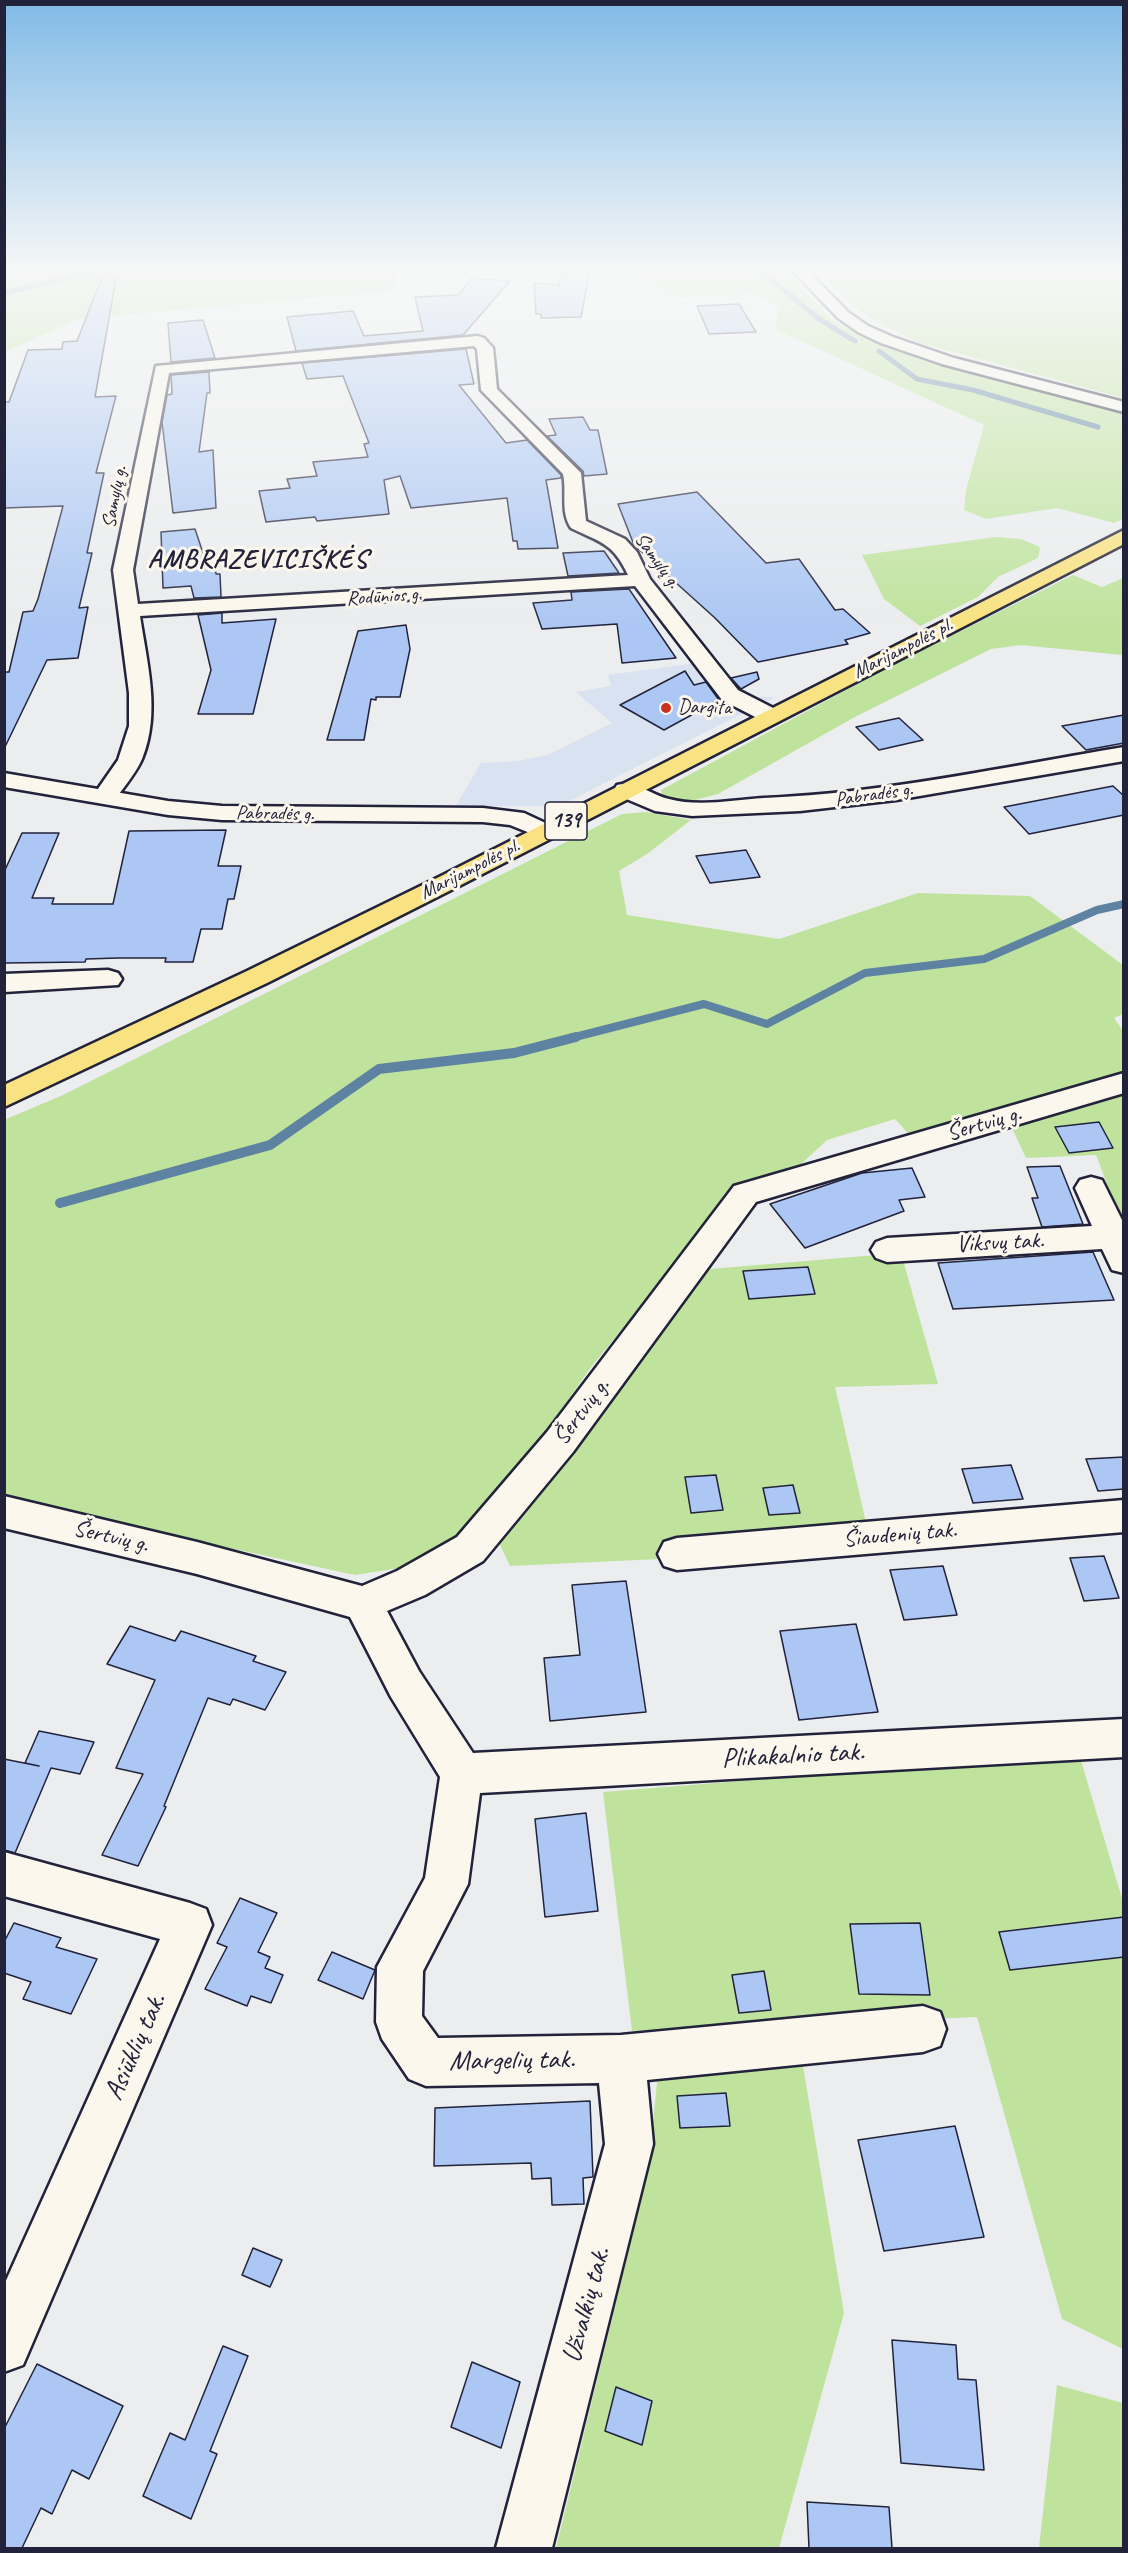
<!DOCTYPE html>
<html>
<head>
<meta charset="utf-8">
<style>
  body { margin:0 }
  #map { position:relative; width:1128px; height:2553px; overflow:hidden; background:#ebedee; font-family:Caveat,sans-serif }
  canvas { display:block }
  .frame { position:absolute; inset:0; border:6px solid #22223b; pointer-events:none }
</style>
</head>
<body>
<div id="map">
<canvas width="1128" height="2553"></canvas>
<div class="frame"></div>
</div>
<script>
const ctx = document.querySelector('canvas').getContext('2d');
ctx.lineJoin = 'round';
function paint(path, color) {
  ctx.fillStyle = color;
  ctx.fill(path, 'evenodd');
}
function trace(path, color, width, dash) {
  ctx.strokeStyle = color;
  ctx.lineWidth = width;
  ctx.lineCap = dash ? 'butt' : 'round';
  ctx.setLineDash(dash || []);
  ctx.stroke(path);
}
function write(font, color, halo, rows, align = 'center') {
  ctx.font = font + ' Caveat,sans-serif';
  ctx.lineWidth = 6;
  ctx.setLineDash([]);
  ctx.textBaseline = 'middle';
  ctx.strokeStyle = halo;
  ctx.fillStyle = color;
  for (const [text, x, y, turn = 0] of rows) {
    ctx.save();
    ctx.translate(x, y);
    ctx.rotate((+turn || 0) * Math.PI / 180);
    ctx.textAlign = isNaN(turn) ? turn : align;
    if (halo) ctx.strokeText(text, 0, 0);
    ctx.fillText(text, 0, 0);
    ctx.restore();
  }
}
paint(new Path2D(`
  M712,661L732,689L751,697H775L559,806H456L481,763L518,761L548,755L612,723L576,692L611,686L608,675Z`), '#d8e2f0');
paint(new Path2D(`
  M4,271H395L397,290L78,319L5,352Z
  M628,271H786L830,318L859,336L953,369L1123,414V519L1114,523L1057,508L986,519L964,510L966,490L984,425L775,329L780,307L755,293L676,298Z
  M817,271H1123V398L920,343L881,324L854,307Z
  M996,537L1021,539L1040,547L1038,558L998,577L978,597L920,626L884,599L862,555Z
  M1073,575L1102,587L1123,578V655L1021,645L991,649L855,717L718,794L691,801L663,798L661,790L885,669Z
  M646,812L691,820L647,854L619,871L627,915L779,939L918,893L1030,896L1123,965V1014L1114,1018L1123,1031V1073L908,1133L895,1119L827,1140L799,1166L742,1181L588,1371L500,1501L464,1534L406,1567L355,1575L141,1529L5,1494L4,1120L63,1095L622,814Z
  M1123,1091V1226L1096,1155L1026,1158L1010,1124Z
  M901,1253L938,1384L835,1387L872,1549L510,1566L498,1541L698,1270Z
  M1079,1754L1123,1902V2349L1062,2319L977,2017L632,2031L603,1792Z
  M803,2066L844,2313L779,2548H556L648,2172L658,2073Z
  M1057,2385L1123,2403V2548H1039Z`), '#bfe39d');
trace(new Path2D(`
  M761,271L819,319L855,341
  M4,293L97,271
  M879,351L917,379L973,390L1098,427`), '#5e82a2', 5);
trace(new Path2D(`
  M571,1038L704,1004L767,1024L865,973L984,959L1097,910L1124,904`), '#5e82a2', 8);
trace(new Path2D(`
  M60,1203L270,1145L379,1069L514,1053L576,1037`), '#5e82a2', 10);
const building = new Path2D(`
  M561,274L589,275L581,317L541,318V314H536L534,283L559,285Z
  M103,275L116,279L95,397L116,396L96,473H104L87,553H92L79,608L88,607L78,658L47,660L4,749V672H9L23,612L33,611L38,599L63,506L4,508V402H9L28,350L62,349L63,342L77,341Z
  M472,278L510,281L463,335L296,351L287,317L353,311L364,336L423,331L415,297L458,295Z
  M739,304L756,332L709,334L697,306Z
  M203,320L215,358L171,362L168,323Z
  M466,349L474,384L459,385L506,443L527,440L561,475V478L546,480L558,548L518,549L517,541H513L507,498L411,508L400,476L384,480L389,514L317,521L315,517L266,522L259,491L290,488L287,479L317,476L313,462L368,457L364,444L369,443L343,376L307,379L302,363Z
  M209,372L210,393H207L199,452L213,450L216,508L173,513L162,422L167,395L172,394L171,375Z
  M583,417L590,430H598L607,474L584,476L583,471L547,436L556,435L549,419Z
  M697,492L766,563L799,559L835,610L843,609L870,633L845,640L848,644L758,662L715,618L634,545L618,504Z
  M195,529L207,565H215L216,574H220L221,597L194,598L191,586L163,588L161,532Z
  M604,551L619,573L568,576L563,553Z
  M629,589L676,658L622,663L617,624L542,629L533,603L572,600L571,592Z
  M222,613V623L276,619L253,714H198L211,670L198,615Z
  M406,625L410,649L400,697H376V700L371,699L364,740H327L358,631Z
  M685,671L694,685L706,682L719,700L664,730L620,705Z
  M757,672L759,679L741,689L731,678Z
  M1124,715V743L1086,750L1062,726Z
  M899,718L923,740L879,750L856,727Z
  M1113,786L1124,796V815L1029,834L1004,807Z
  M226,830L218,866H241L234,899H228L222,929H201L193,962H165L166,958H118L86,959L85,962L4,963V872L22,833H59L32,898H54L52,904H113L129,831Z
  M746,850L760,877L710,883L696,856Z
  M1099,1122L1113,1148L1069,1153L1055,1127Z
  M1060,1166L1083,1224L1042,1227L1032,1198H1038L1027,1167Z
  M912,1168L925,1197L899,1200L904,1211L805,1248L770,1204L862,1173Z
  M1093,1252L1114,1300L953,1309L938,1263Z
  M808,1267L815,1294L749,1299L743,1271Z
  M1124,1457V1489L1098,1491L1086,1459Z
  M1011,1465L1023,1499L973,1503L962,1469Z
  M716,1475L723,1510L691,1513L685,1477Z
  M793,1485L800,1513L769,1515L763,1488Z
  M1104,1556L1119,1598L1084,1601L1070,1558Z
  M943,1566L957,1615L904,1620L890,1570Z
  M626,1581L646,1712L550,1721L544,1658L580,1655L572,1585Z
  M856,1624L878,1712L799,1720L780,1631Z
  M130,1626L175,1641L181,1631L256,1656L253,1661L286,1672L265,1710L233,1699L230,1705L208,1698L164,1806L166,1807L138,1866L102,1855L143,1774L116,1768L155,1680L107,1664Z
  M39,1731L94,1742L80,1774L51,1768L15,1853L4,1850V1759L39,1766L25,1763Z
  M586,1813L598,1911L545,1917L535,1819Z
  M240,1898L277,1913L258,1952L270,1957L265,1968L283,1975L271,2003L251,1996L247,2006L205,1989L227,1947L217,1943Z
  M1124,1917V1957L1010,1970L999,1932Z
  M14,1923L61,1938L56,1947L97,1959L71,2014L23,1999L31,1982L4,1973V1942Z
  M920,1923L930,1995L859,1994L850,1924Z
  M332,1952L375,1970L363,1999L318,1980Z
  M764,1971L771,2010L739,2013L732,1975Z
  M726,2093L730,2126L680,2128L677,2096Z
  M590,2101L593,2177L583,2178L584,2204L552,2205L551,2178L532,2179L531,2163L434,2166L435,2108Z
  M955,2126L984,2237L884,2251L858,2140Z
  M253,2248L282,2260L270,2287L242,2275Z
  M892,2340L956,2345L958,2379L976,2380L984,2470L901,2463Z
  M223,2346L248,2356L210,2451L217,2454L191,2519L143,2496L170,2433L185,2440Z
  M472,2362L520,2382L501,2448L451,2427Z
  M37,2364L123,2406L89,2479L72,2470L52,2514L41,2508L22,2548H4V2429Z
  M616,2387L652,2401L642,2445L605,2431Z
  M807,2502L889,2507L892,2548H809Z`);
paint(building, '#acc7f4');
trace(building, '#22223b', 1.5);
const minor = new Path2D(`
  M478,336L484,338L493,348L497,389L581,473L586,521L625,539L637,552L650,579L738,690L779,711L782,716L779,721H763L722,700L635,586L140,616C147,663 161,713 142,759C136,773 123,788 114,801L105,803L96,801L93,796L118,760L129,726V693L113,570L156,366ZM474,346L477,349L481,390L563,474C567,492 560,512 571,528C602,543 613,543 628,575L138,604L133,570L169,373Z
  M1124,747V761L896,800L800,811L692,816L655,811L617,795L614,790L617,785C636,780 651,795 669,799C698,807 734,800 764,798C885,793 1004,767 1124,747Z
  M108,970L118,973L122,979L118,985L4,992V974Z
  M1124,1073V1093L756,1202L573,1452L483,1561L425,1595L387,1611L419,1671L473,1753L1124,1719V1757L480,1793L468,1884L423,1971L422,2016L438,2038L621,2035L923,2006L940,2012L946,2029L940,2046L923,2052L647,2080L653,2144L552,2548H496L605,2144L599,2083L426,2086L409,2079L382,2039L376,2022L377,1967L425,1878L440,1777L391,1697L350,1617L197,1574L4,1528V1496L197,1542L362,1586L397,1571L457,1537L547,1432L734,1186Z
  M1091,1177L1102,1180L1124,1224V1273L1112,1270L1102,1249L887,1262L876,1258L871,1250L876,1242L887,1238L1092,1226L1075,1188L1080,1180Z
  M1124,1500V1532L677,1570L664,1566L658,1554L664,1542L677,1538Z
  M4,1852L190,1903L206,1909L212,1925L23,2365L4,2372V2285L160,1939L4,1896Z`);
const tertiary = new Path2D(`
  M4,773L168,801L222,806L483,808L524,813L554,827L557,832L554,837L545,839L510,825L483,822L222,820L168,815L4,787Z`);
const secondary = new Path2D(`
  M793,271H808L848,312L868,326L893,337L954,358L1124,402V412L942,364L881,343L858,332L838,318Z`);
const primary = new Path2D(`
  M1124,530V544L459,886L267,983L4,1107V1085L247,971L441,876Z`);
trace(minor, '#22223b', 5);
trace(tertiary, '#22223b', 5);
trace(secondary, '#22223b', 5);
trace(primary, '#22223b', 5);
paint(minor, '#fbf7ec');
paint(tertiary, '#fbf7ec');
paint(secondary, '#fbf7ec');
paint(primary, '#f8e281');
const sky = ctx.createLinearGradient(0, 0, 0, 628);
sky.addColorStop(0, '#81bae7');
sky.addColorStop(0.43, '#f6f7f7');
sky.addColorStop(1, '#f6f7f700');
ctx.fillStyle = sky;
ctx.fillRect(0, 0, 1128, 628);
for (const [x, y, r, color] of [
  [666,708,6,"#c8321e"]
]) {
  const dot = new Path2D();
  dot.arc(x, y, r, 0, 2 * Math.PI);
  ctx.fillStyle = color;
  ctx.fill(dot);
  trace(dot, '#fbf7ec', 2);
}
write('20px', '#22223b', '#fbf7ec', [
  ["Samylų g.",115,497,-79],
  ["Samylų g.",657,561,54],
  ["Rodūnios g.",384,597,-4],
  ["Marijampolės pl.",903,649,-27],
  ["Pabradės g.",874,795,-8],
  ["Pabradės g.",275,814,1],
  ["Marijampolės pl.",470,870,-27]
]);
write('20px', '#22223b', '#fbf7ec', [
  ["Dargita",678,708]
], 'left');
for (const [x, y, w] of [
  [566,821,42]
]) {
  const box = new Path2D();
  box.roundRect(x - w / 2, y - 19, w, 38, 4.5);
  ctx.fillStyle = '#fbf7ec';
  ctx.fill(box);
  trace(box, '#22223b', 1.5);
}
write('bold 22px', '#22223b', null, [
  ["139",566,821]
]);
write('24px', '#22223b', '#fbf7ec', [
  ["Šertvių g.",984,1124,-16],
  ["Viksvų tak.",1000,1243,-3],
  ["Šertvių g.",582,1412,-53],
  ["Šiaudenių tak.",900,1535,-5],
  ["Šertvių g.",111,1537,13]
]);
ctx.letterSpacing = '1.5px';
write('bold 26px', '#22223b', '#fbf7ec', [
  ["AMBRAZEVICIŠKĖS",258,560]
]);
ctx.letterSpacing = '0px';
write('28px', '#22223b', '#fbf7ec', [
  ["Plikakalnio tak.",793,1756,-3],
  ["Asiūklių tak.",136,2047,-66],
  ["Margelių tak.",512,2061,-1],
  ["Užvalkių tak.",587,2305,-75]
]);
</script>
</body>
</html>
